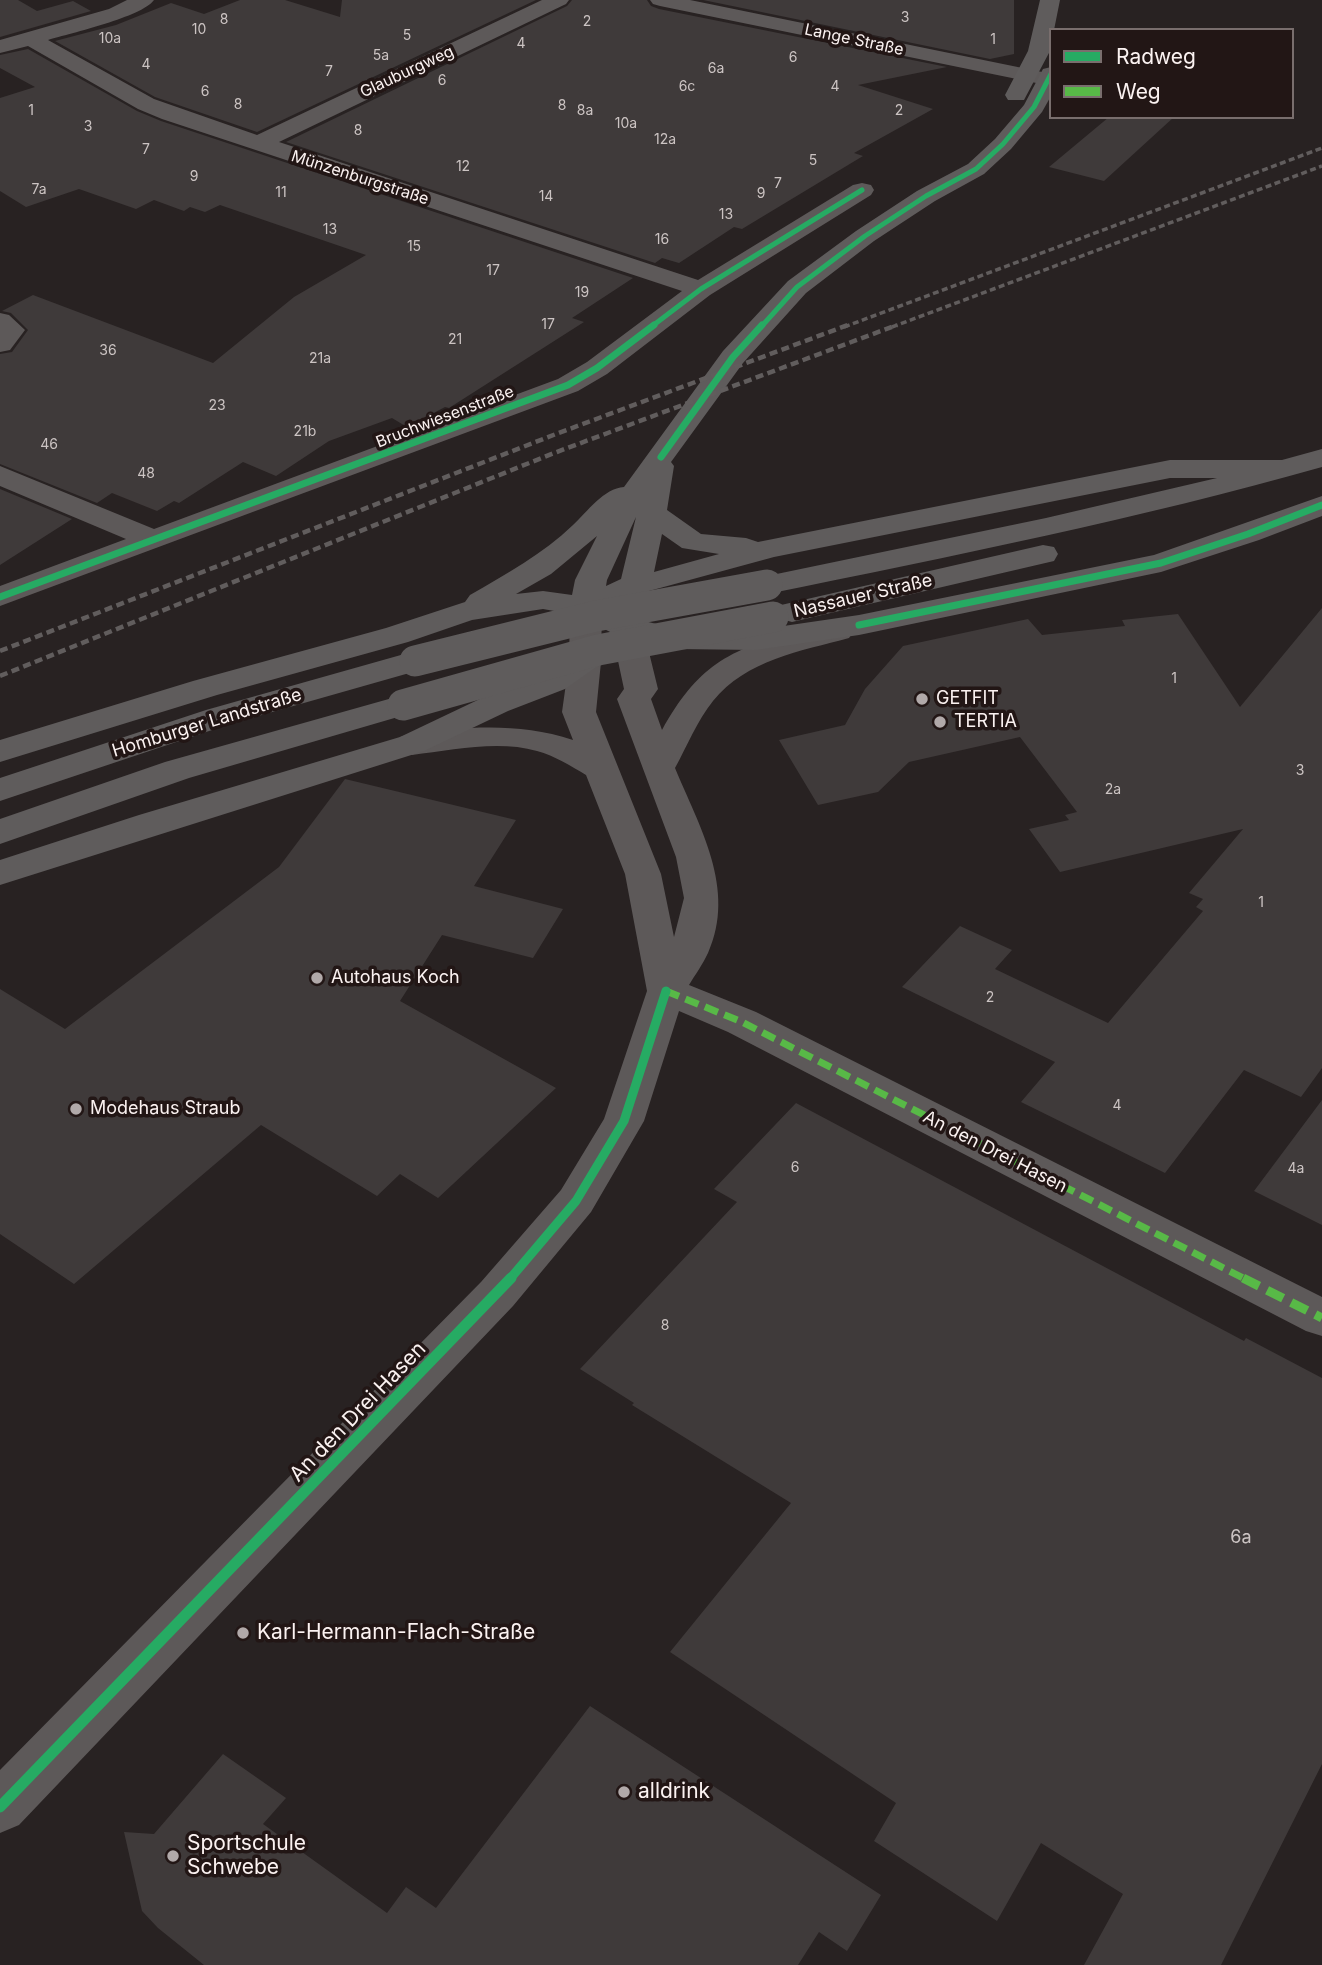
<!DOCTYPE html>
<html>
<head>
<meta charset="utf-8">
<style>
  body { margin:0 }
  #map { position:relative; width:1322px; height:1965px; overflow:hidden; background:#282222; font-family:Inter,sans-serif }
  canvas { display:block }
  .legend { position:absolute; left:1049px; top:28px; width:245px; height:91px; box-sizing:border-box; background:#221615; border:2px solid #796e6d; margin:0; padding:9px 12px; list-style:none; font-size:21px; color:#fbf2f1 }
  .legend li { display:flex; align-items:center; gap:14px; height:35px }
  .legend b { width:35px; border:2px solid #796e6d }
</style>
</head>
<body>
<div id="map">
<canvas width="1322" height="1965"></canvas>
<ul class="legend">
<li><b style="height:9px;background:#26ab63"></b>Radweg</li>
<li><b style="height:9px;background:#58b947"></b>Weg</li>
</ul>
</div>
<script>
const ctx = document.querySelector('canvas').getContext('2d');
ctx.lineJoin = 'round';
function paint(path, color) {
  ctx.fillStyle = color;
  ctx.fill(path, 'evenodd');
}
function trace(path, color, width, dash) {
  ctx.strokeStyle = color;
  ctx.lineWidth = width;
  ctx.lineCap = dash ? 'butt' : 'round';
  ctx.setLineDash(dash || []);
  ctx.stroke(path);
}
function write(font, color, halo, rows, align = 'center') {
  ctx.font = font + ' Inter,sans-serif';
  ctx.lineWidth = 7;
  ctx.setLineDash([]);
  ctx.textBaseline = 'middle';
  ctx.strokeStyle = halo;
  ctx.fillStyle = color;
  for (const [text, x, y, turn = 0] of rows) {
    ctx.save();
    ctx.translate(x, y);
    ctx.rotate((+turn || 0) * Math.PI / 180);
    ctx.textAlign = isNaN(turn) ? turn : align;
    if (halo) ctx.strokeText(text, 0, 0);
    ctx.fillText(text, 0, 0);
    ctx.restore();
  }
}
paint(new Path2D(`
  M0,0H18L37,11L73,1L91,11L0,37Z
  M240,0H285L340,17L342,0H536L257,132L155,97L55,41L116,25L171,3L204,14Z
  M572,0H647L651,6L659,9L947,67L858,85L933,109L854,153L863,156L742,229L734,227L679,263L662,258L655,263L286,142L567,6Z
  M703,0H1014V54L990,59Z
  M28,49L137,111L161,121L633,278L572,318L584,322L449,408L445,407L407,427L392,418L329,441L276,476L243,462L179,503L174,501L157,511L112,493L97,503L0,464V354L12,352L28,330L11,313L2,311L33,295L213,363L294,297L366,255L220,205L205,212L190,207L184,211L154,200L136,209L79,189L26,207L0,191V98L35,87L0,68V55Z
  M1109,117H1174L1104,181L1049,167Z
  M0,489L72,519L0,565Z
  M1322,608V1068L1301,1097L1244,1070L1165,1173L1021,1102L1055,1062L902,987L960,926L1012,950L995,969L1108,1023L1203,911L1196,907L1203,899L1189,893L1243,829L1060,872L1029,829L1069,820L1065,815L1077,812L1020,737L909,762L878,792L818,805L779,740L845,725L865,689L903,646L1028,619L1042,635L1125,626L1122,620L1178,614L1240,707Z
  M345,779L516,820L474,886L563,909L533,958L442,935L400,1001L556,1088L438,1198L400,1174L377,1196L261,1125L74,1284L0,1234V989L65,1029L279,867Z
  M1322,1100V1225L1254,1191Z
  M796,1103L1244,1341L1246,1338L1322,1378V1764L1221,1965H1084L1123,1894L1041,1843L997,1921L874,1841L896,1803L670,1652L791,1503L632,1405L634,1403L580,1369L737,1202L714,1189Z
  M590,1706L881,1895L847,1951L819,1932L798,1965H204L158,1928L142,1911L124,1832L154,1834L223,1754L286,1798L263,1824L387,1913L406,1887L436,1908Z`), '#3f3a3a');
paint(new Path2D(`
  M127,0H154C142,17 71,33 48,40L154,99L257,135L542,0H569L566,4L279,142L698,280L853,185L862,183L871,185L874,190L871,195L710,295L607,374L578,391L0,606V586L126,539L0,486V466L154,529L558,379L587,362L682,291L162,119L138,109L28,46L0,53V40L109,9Z
  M650,0H690L1047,73L1051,74V86L660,6L653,4Z
  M0,313L9,315L25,330L10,350L0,352Z
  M586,597L597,600L602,607L601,662L596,712L661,874L674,937L684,898L676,857L617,699L624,689L611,628L616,621L627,618L638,621L643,628L658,689L651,699L662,730C697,667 728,649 797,632C814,627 832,620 849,624L854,631L849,638C801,651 746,660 713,701C697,721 687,746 675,768C699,826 737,889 708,953C703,964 695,975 689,985L756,1012L1322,1297V1336L1306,1331L728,1032L679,1011L644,1121L591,1212L513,1306L19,1825L0,1833V1770L481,1282L561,1190L604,1119L647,991L625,874L586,775C571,766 555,756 537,751C498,740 452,750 412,755L400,751L395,744L400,737L412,733C468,727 519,722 573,740L562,712L569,662L570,607L575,600Z`), '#5d5959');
paint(new Path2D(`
  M1040,0H1060L1054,30H1051L1050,51L1024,100H1008L1005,95L1028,51Z
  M1051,67V96L1042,112L1011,149L984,174L935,201L874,241L806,293L743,363L671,462L674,466L667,510L701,534L746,538L758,542L1170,460H1282L1322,449V467C1139,519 953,556 767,594L756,592L751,585L756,578L767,576L1046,518L1217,478H1170L774,557L649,591L645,609L640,616L632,618L677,629L756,630L859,615L1154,555L1322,496V516L1259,540L1161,572L859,635L756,650L677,649L616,635L577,615L543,609L472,620L408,642L217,695L0,762V740L193,681L386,628L465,602L470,595C506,574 543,554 573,525C587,512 604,488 624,487L723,351L788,281L856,231L917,191L968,164L995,139L1024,105L1043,69ZM636,517L621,579L606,586L607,580ZM662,534L682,548L719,554L654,572ZM597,536L575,580L572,595L543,591L516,594L551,574Z
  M1043,545L1054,547L1058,554L1054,561L792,622L781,619L776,612L781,605Z
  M605,636L616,639L621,646L616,653L565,689L508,711L424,751L0,885V860L139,815L400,737L484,697L541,675L594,639Z
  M415,651L427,654L431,661L427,668L230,724L0,801V778L206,710Z
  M403,695L415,698L420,705L415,712L189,778L0,844V819L165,762Z`), '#5f5c5c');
trace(new Path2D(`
  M844,327L1322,148
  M892,327L1322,166`), '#615d5d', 3.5, [6, 3.5]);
trace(new Path2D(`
  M0,651L556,434L848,325
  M0,676L554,453L897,325`), '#615d5d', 4.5, [8, 4.5]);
trace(new Path2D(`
  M415,661L596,616L767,585
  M403,705L598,650L773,617`), '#5f5c5c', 31);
trace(new Path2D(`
  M666,991L742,1022L1247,1280`), '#58b947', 7, [14, 7]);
trace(new Path2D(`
  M1243,1278L1322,1318`), '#58b947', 9, [18, 9]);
trace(new Path2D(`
  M651,327L701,289L862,190
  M761,327L797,287L865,236L926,196L976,169L1003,144L1034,107L1051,74`), '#26ab63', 5);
trace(new Path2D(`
  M661,457L733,357L762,325
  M0,597L568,385L597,368L654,325
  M859,625L1161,563L1248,534L1322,505`), '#26ab63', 7);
trace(new Path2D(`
  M509,1280L576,1201L624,1121L666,991`), '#26ab63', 9);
trace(new Path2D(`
  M0,1807L511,1278`), '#26ab63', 11);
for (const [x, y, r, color] of [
  [922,699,7,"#b1a9a9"],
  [940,722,7,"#b1a9a9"],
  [317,978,7,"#b1a9a9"],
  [76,1109,7,"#b1a9a9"],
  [243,1633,7,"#b1a9a9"],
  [624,1792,7,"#b1a9a9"],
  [173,1856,7,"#b1a9a9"]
]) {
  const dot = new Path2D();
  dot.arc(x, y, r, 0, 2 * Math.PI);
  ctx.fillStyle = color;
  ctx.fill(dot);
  trace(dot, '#221615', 2.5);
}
write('14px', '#ccc4c3', null, [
  ["3",905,18],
  ["8",224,20],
  ["2",587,22],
  ["10",199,30],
  ["5",407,36],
  ["10a",110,39],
  ["1",993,40],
  ["4",521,44],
  ["5a",381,56],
  ["6",793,58],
  ["4",146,65],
  ["6a",716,69],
  ["7",329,72],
  ["6",442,81],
  ["6c",687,87],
  ["4",835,87],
  ["6",205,92],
  ["8",238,105],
  ["8",562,106],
  ["1",31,111],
  ["8a",585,111],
  ["2",899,111],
  ["10a",626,124],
  ["3",88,127],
  ["8",358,131],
  ["12a",665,140],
  ["7",146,150],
  ["5",813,161],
  ["12",463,167],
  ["9",194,177],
  ["7",778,184],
  ["7a",39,190],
  ["11",281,193],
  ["9",761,194],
  ["14",546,197],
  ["13",726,215],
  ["13",330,230],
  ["16",662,240],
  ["15",414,247],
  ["17",493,271],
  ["19",582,293],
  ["17",548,325],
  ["21",455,340],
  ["36",108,351],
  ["21a",320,359],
  ["23",217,406],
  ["21b",305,432],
  ["46",49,445],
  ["48",146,474],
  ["1",1174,679],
  ["3",1300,771],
  ["2a",1113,790],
  ["1",1261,903],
  ["2",990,998],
  ["4",1117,1106],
  ["6",795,1168],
  ["4a",1296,1169],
  ["8",665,1326]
]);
write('16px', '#fbf2f1', '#221615', [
  ["Lange Straße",854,40,12],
  ["Glauburgweg",407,72,-25],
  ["Münzenburgstraße",360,178,18],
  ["Bruchwiesenstraße",445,417,-21]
]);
write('18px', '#fbf2f1', '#221615', [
  ["Nassauer Straße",863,596,-13],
  ["Homburger Landstraße",207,723,-17],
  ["An den Drei Hasen",995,1152,27]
]);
write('18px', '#fbf2f1', '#221615', [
  ["GETFIT",936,699],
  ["TERTIA",954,722],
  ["Autohaus Koch",331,978],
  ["Modehaus Straub",90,1109]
], 'left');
write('18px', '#ccc4c3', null, [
  ["6a",1241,1538]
]);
write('21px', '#fbf2f1', '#221615', [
  ["An den Drei Hasen",358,1412,-46]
]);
write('21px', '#fbf2f1', '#221615', [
  ["Karl-Hermann-Flach-Straße",257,1633],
  ["alldrink",638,1792],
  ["Sportschule",187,1844],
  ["Schwebe",187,1868]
], 'left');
</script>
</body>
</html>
